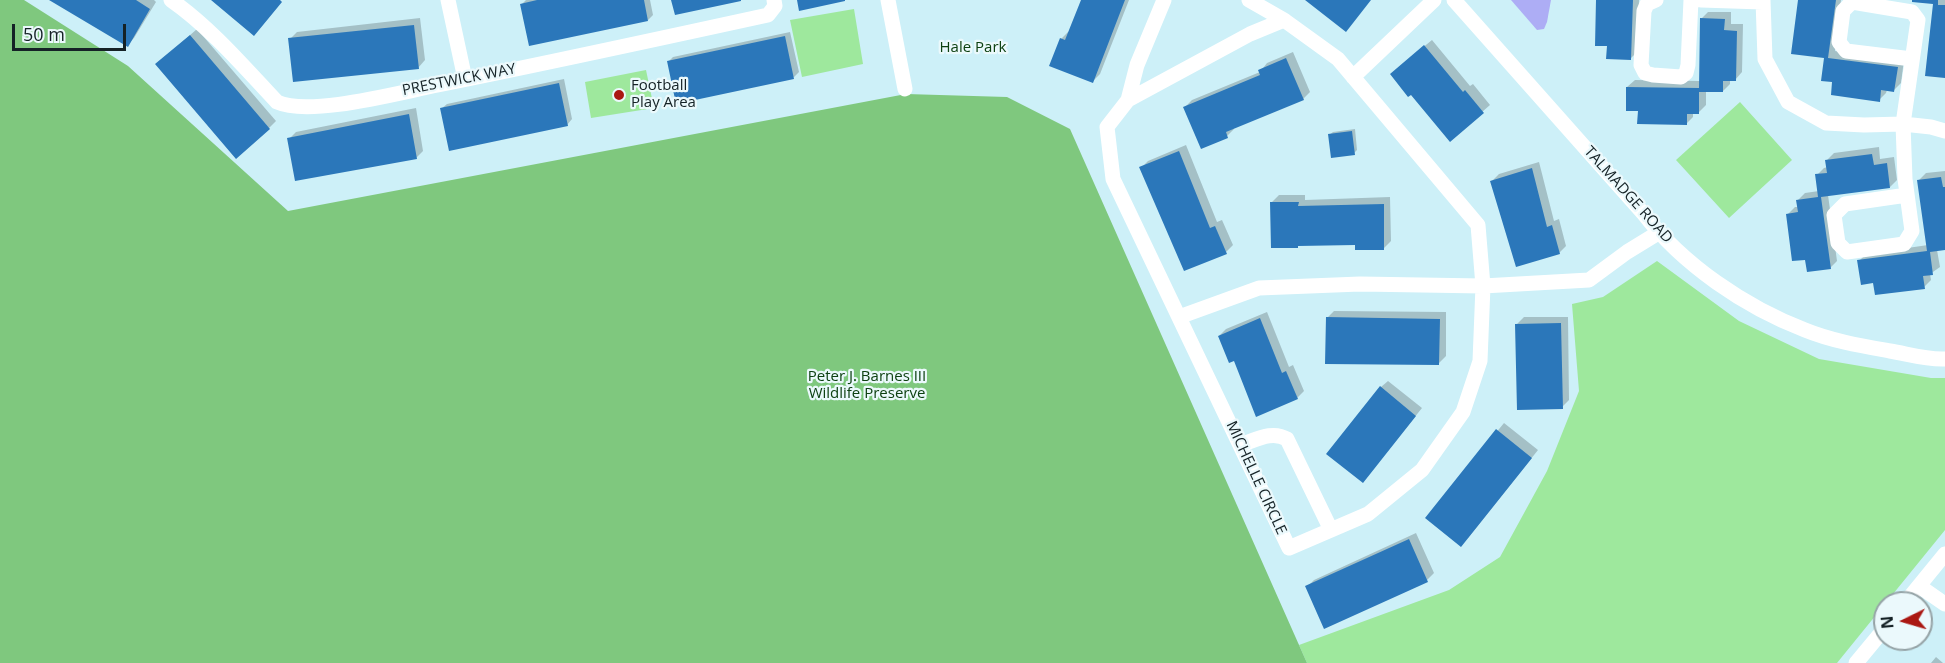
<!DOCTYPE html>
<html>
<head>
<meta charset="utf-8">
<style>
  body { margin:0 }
  #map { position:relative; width:1945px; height:663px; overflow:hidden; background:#cdf0f8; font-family:"Open Sans",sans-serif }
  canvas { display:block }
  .north { position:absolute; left:1873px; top:591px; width:60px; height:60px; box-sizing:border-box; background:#ebf9fc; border:2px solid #95a3a6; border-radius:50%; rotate:265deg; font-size:16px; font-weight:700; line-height:24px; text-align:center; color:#152226 }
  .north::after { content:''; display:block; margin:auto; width:21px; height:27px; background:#aa1812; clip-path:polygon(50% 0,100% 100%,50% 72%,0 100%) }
  .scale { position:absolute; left:12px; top:24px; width:114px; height:27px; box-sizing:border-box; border:3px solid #152226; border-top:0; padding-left:8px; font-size:18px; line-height:21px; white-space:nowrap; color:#152226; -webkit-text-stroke:4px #ebf9fc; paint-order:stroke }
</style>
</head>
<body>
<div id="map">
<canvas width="1945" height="663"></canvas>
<div class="north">N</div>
<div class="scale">50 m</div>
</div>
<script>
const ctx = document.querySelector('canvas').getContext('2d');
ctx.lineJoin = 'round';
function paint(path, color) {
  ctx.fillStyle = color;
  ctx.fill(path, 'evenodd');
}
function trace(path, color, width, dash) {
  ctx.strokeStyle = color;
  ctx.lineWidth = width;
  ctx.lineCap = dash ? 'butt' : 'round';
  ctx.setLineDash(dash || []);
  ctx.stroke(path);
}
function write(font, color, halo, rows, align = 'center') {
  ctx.font = font + ' "Open Sans",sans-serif';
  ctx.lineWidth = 4.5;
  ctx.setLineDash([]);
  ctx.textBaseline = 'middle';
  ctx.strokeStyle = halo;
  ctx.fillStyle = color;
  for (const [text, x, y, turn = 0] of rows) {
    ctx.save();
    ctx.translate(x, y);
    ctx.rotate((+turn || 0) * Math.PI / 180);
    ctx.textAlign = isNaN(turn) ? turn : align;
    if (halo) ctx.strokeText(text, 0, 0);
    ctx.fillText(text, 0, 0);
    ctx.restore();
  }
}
paint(new Path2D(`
  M854,9L863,64L802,77L790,20Z
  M646,70L654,108L591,118L585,82Z
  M1740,102L1792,160L1729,218L1676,160Z
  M1657,261L1739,321L1819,359L1931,378H1945V530L1837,663H1307L1299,645L1449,590L1500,557L1547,471L1579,391L1572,304L1603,297Z`), '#9ee89d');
paint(new Path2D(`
  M0,0H24L128,66L288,211L906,94L1007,97L1070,129L1307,663H0Z`), '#7fc87e');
paint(new Path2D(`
  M1511,0H1551L1547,22L1544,29L1537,30Z`), '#adadf5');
paint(new Path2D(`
  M52,0H154L156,2L134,38L127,45Z
  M526,0H650L653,15L648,20L522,4Z
  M1082,0H1129L1100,74L1093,81L1061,39L1068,32H1070Z
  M1598,0H1639L1638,51L1631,58L1608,45Z
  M1800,0H1841L1835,51L1904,60L1901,83L1894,90H1887L1886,93L1879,100L1834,81L1826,57Z
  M1912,0H1945V77L1935,3Z
  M1708,12H1731V24H1743L1742,72L1735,80L1730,79V84L1723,91L1706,90V105L1699,112H1693V117L1686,124L1639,110L1627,87L1635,80L1700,81L1701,19Z
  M420,18L425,60L418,68L290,39L297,32Z
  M197,29L276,121L269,128L164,58Z
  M790,32L799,72L794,77L668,62L673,57Z
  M1432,40L1470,86L1473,84L1490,105L1450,140L1412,93L1399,67Z
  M1293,52L1310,92L1303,99L1233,128L1234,129L1227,136L1185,107L1192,100L1260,72L1267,63Z
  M564,79L572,119L567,125L441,109L447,104Z
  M416,108L423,151L416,158L289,139L296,132Z
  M1355,129L1357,150L1354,153L1329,135L1333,132Z
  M1186,145L1217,222L1222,220L1233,245L1226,252L1141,168L1148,161Z
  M1879,147L1880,159L1894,157L1897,180L1890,187L1828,195L1837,261L1830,268L1806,258L1788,214L1795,207H1798V200L1805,193L1819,191L1817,175L1824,168L1828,167L1827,160L1834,153Z
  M1539,162L1554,221L1559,219L1566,246L1559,253L1492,181L1499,174Z
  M1945,171V249L1937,250L1940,267L1930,274L1931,280L1924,287L1874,281L1859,261L1866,254L1928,245L1919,180L1926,173Z
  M1279,195H1305V200L1390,197L1391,241L1384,248L1356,244L1272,202Z
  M1334,311L1446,312V356L1439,363L1327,318Z
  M1267,312L1289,367L1293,365L1304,391L1297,398L1235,359L1219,336L1226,329Z
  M1524,317H1568L1569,400L1562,407L1517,324Z
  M1388,381L1422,408L1369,474L1381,387Z
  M1504,423L1538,450L1468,538L1427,517Z
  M1416,533L1434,573L1427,580L1307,587L1314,580Z
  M1936,657L1943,663H1931Z`), '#0003');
paint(new Path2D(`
  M49,0H136L150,9L128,47Z
  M211,0H280L282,2L254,36Z
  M537,0H644L648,21L529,46L520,4Z
  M671,0H741V1L675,15Z
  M797,0H845V1L799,11Z
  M1081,0H1125L1093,83L1049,66L1060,38L1065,40Z
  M1305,0H1371L1346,32Z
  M1596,0H1633L1631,60L1606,59L1607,46H1595Z
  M1798,0H1836L1828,58L1898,67L1894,92L1881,90L1880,102L1831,95L1832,82L1821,81L1824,58L1791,54Z
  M1912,0H1938V5H1945V78L1925,76L1933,4L1912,2Z
  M1700,18L1725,19L1724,30L1737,31L1736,81H1723V92H1699V114H1687V125L1637,124L1638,111H1626V87L1699,88Z
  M414,25L419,69L293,82L288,38Z
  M190,35L270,129L236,159L155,64Z
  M785,36L794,79L676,104L667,61Z
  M1424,45L1463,92L1465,90L1484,113L1450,142L1411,95L1408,97L1390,74Z
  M1286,58L1304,100L1226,132L1228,138L1201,149L1183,107L1260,75L1258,70Z
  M559,83L568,126L449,151L440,108Z
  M409,114L417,159L295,181L287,138Z
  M1352,131L1355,155L1331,158L1328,134Z
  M1179,151L1210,228L1215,226L1227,254L1184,271L1139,167Z
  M1872,154L1874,165L1887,163L1890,188L1821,197L1831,269L1807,272L1805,260L1792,261L1786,214L1798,212L1796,200L1818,197L1815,174L1827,173L1825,160Z
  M1532,168L1547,227L1552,225L1560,254L1516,267L1490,181Z
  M1941,177L1943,187H1945V250L1930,252L1933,275L1923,276L1925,289L1875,295L1873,283L1861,285L1857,260L1927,251L1917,180Z
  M1270,202H1299L1298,206L1384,204V250H1355V245L1298,246V248H1271Z
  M1326,317L1440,319L1439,365L1325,364Z
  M1260,318L1282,373L1286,371L1298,399L1256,417L1234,361L1229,363L1218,336Z
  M1561,323L1563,409L1517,410L1515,324Z
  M1380,386L1416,416L1363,483L1326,454Z
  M1496,429L1532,458L1461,547L1425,518Z
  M1409,539L1428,582L1324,629L1305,586Z`), '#2b77ba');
trace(new Path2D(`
  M171,0C210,27 245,68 277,102C310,117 401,92 438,85C548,63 658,39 768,15L775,6L774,0
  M448,0L465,79
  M888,0L905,89
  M1164,0L1137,65L1128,100L1107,127L1113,179L1289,548L1368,514L1422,470L1463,412L1480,361L1483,286L1478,225L1338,59L1284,20L1249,0
  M1454,0L1643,213C1683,265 1745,307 1805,330C1832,341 1862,346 1890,351C1908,354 1927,360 1945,359
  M1656,0L1647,4L1644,11L1641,65L1645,73L1653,75L1681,77L1686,73L1688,65L1691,0
  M1701,0L1763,2
  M1763,0L1765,59L1788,102L1826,123L1864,125L1903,124L1931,127L1945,131
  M1353,77L1434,0
  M1128,100L1250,34L1284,20
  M1907,195L1845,204L1834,215L1838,243L1847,252L1904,244L1912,231L1905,179L1903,124L1918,20L1912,12L1852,2L1843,11L1839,42L1846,51L1912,59
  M1179,317L1259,288L1360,284L1483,286L1589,280L1627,252L1658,233
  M1240,445C1256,440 1272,430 1287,439L1331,530
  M1919,586L1945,604
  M1905,603L1945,554
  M1856,663L1885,628`), '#fff', 15);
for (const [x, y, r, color] of [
  [619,95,6,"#aa1812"]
]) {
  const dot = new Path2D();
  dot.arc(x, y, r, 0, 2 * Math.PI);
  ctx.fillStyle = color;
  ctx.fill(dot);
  trace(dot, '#ebf9fc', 2);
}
write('15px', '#0d4111', '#ebf9fc', [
  ["Hale Park",973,48],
  ["Peter J. Barnes III",867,377],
  ["Wildlife Preserve",867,394]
]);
write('15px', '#152226', '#ebf9fc', [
  ["PRESTWICK WAY",459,80,-11],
  ["TALMADGE ROAD",1628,195,48],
  ["MICHELLE CIRCLE",1256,478,65]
]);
write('15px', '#152226', '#ebf9fc', [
  ["Football",631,86],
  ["Play Area",631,103]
], 'left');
</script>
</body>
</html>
